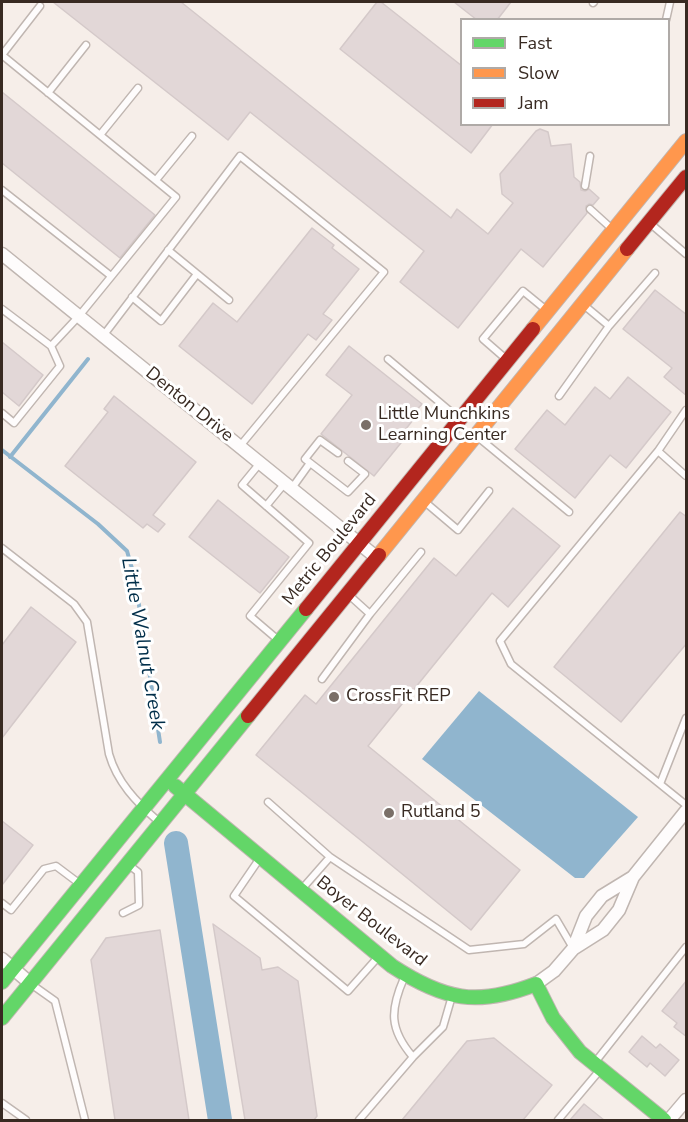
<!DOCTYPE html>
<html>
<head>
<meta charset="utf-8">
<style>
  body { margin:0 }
  #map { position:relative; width:688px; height:1122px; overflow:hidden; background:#f6eee9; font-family:"Nunito Sans",sans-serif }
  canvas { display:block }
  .frame { position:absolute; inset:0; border:3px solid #382a22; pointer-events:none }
  .legend { position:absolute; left:460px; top:18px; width:210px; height:108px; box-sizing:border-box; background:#fff; border:2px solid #afaaa7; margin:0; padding:8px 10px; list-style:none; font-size:18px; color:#382a22 }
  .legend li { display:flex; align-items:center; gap:12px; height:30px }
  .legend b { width:30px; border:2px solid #afaaa7 }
</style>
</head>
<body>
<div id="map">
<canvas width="688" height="1122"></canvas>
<div class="frame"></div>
<ul class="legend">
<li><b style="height:8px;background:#63d668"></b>Fast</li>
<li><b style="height:8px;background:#ff974d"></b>Slow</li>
<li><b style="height:8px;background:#b3261e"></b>Jam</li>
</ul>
</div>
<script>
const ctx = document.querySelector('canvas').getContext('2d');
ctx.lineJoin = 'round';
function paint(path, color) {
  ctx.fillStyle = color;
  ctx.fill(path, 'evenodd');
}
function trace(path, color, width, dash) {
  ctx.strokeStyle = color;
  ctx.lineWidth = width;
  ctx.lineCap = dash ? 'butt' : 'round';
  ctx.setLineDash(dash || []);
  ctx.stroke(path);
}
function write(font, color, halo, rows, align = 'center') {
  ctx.font = font + ' "Nunito Sans",sans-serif';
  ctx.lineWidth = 6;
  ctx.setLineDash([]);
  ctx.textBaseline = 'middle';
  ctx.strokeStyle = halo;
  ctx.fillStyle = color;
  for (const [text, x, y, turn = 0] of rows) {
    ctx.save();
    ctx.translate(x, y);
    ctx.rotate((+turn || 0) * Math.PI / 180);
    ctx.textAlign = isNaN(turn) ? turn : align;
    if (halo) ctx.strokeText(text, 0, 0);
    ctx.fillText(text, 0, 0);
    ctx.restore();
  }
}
paint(new Path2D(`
  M479,691L638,817L584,878H575L422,759Z`), '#90b5ce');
trace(new Path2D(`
  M2,450L98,524L127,551L135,579L160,742
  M10,457L88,359`), '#90b5ce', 4);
trace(new Path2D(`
  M176,843L220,1120`), '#90b5ce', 24);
const building = new Path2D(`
  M53,2H181L451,218L457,209L488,234L513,203L502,194L500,174L536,131L540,129L548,132L551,146L571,144L574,177L580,182L581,190L585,191L589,189L599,198L593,205L589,204L586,206L587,213L543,267L521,249L458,328L400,282L424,251L250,112L228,140Z
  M377,2H381L462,66V124H493L471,153L340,49Z
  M454,2H511L497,20H477Z
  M2,92L155,215L120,258L2,163Z
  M312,228L334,245L332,248L359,269L323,314L332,320L316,340L308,334L252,404L179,346L213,303L237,322Z
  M655,290L687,315V396L664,377L672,368L623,329Z
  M2,342L43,375L19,406L2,392Z
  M349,346L422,404L414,413L417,415L401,435L405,438L374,476L321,434L352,395L326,375Z
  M628,377L671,412L626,468L610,455L575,498L515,449L547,410L565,425L595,387L610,399Z
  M114,396L196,462L153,515L165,524L158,532L147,524L143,528L65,466L108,412L104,409Z
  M218,500L289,557L260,593L189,537Z
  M513,508L560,546L508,607L492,593L368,746L520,870L471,930L256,755L305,695L316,704L434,558L456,576Z
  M680,512L687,517V643L621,722L554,667Z
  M31,607L76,642L2,738V645Z
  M2,821L33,845L2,885Z
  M213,924L260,958L262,970L278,967L298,981L317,1116L314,1120H245Z
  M160,930L189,1120H115L91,960L106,938Z
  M687,980V1037L674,1027L677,1023L662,1011Z
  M642,1036L656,1048L660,1044L679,1060L665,1076L650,1063L647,1067L629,1052Z
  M494,1038L552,1085L523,1120H402L467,1041Z
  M584,1104L604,1120H570Z`);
paint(building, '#e2d7d7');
trace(building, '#d4c9c9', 1.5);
const lane = new Path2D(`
  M593,3L594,2
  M666,20L670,2
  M2,55L176,197L79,316L51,346L60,366L14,423L2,413
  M2,55L40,6
  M48,93L86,45
  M100,135L138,88
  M156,180L192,136
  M585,186L590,156
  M2,190L111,276
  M590,209L611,228
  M652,225L686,254
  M168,250L229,300
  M132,297L161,321L197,274
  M585,306L609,326L655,273
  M2,309L51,346
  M103,336L240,156L384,272L240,446
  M388,359L457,417
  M506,359L483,339L523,291L545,309
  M559,396L609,326
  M686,410L658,451L500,641L511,664L686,805
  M479,438L569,512
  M658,451L686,476
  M338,453L320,440L305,459L348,492L365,474L348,461
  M260,463L242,485L309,543L250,616L277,639
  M292,488L310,463
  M425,502L458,530L489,491
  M266,506L285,483
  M2,548L74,604L87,622L109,754C117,782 136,802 158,821
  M349,595L370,614L421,552
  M322,679L370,614
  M660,784L686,718
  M268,802L330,857
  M260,858L234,896L348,991L379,956
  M301,890L330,857L469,950L524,944L556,919L573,948
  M2,903L11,910L44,869L56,866L80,884
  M123,913L139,905L138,872L129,865
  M404,978C390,1010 389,1029 413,1057L443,1027L452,996
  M31,984L55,1001L85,1120
  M596,1061L686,947
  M2,1103L26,1120
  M359,1120L413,1057
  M558,1120L600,1070`);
const street = new Path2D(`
  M2,254L376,557
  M573,949L586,916L602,896L633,877
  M2,959L30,983
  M536,984L554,971L573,949L603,930L619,910L633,877L686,811
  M669,1120L686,1100`);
const fast = new Path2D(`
  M175,786L392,966C444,1000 477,1007 536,984L553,1018L580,1052L664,1120
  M2,982L306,609
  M2,1018L248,716`);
const slow = new Path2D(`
  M533,329L686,141
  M379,555L627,249`);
const jam = new Path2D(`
  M627,249L686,177
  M306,609L533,329
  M248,716L379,555`);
trace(lane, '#c0b6b1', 9);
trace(street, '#c0b6b1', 15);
trace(fast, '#c0b6b1', 16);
trace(slow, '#c0b6b1', 16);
trace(jam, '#c0b6b1', 16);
trace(lane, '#fefcfc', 6);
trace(street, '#fefcfc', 12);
trace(fast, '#63d668', 14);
trace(slow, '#ff974d', 14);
trace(jam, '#b3261e', 14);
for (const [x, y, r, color] of [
  [366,425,6,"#7a6f68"],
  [334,697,6,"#7a6f68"],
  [389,813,6,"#7a6f68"]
]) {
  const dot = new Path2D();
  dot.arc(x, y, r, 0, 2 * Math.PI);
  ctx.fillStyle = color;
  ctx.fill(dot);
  trace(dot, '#fff', 2);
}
write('18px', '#382a22', '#fff', [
  ["Denton Drive",189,405,39],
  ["Metric Boulevard",330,550,-51],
  ["Boyer Boulevard",371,922,38]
]);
write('18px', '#382a22', '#fff', [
  ["Little Munchkins",378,415],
  ["Learning Center",378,436],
  ["CrossFit REP",346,697],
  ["Rutland 5",401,813]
], 'left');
write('italic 20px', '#002e49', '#fff', [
  ["Little Walnut Creek",142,644,80]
]);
</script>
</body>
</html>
